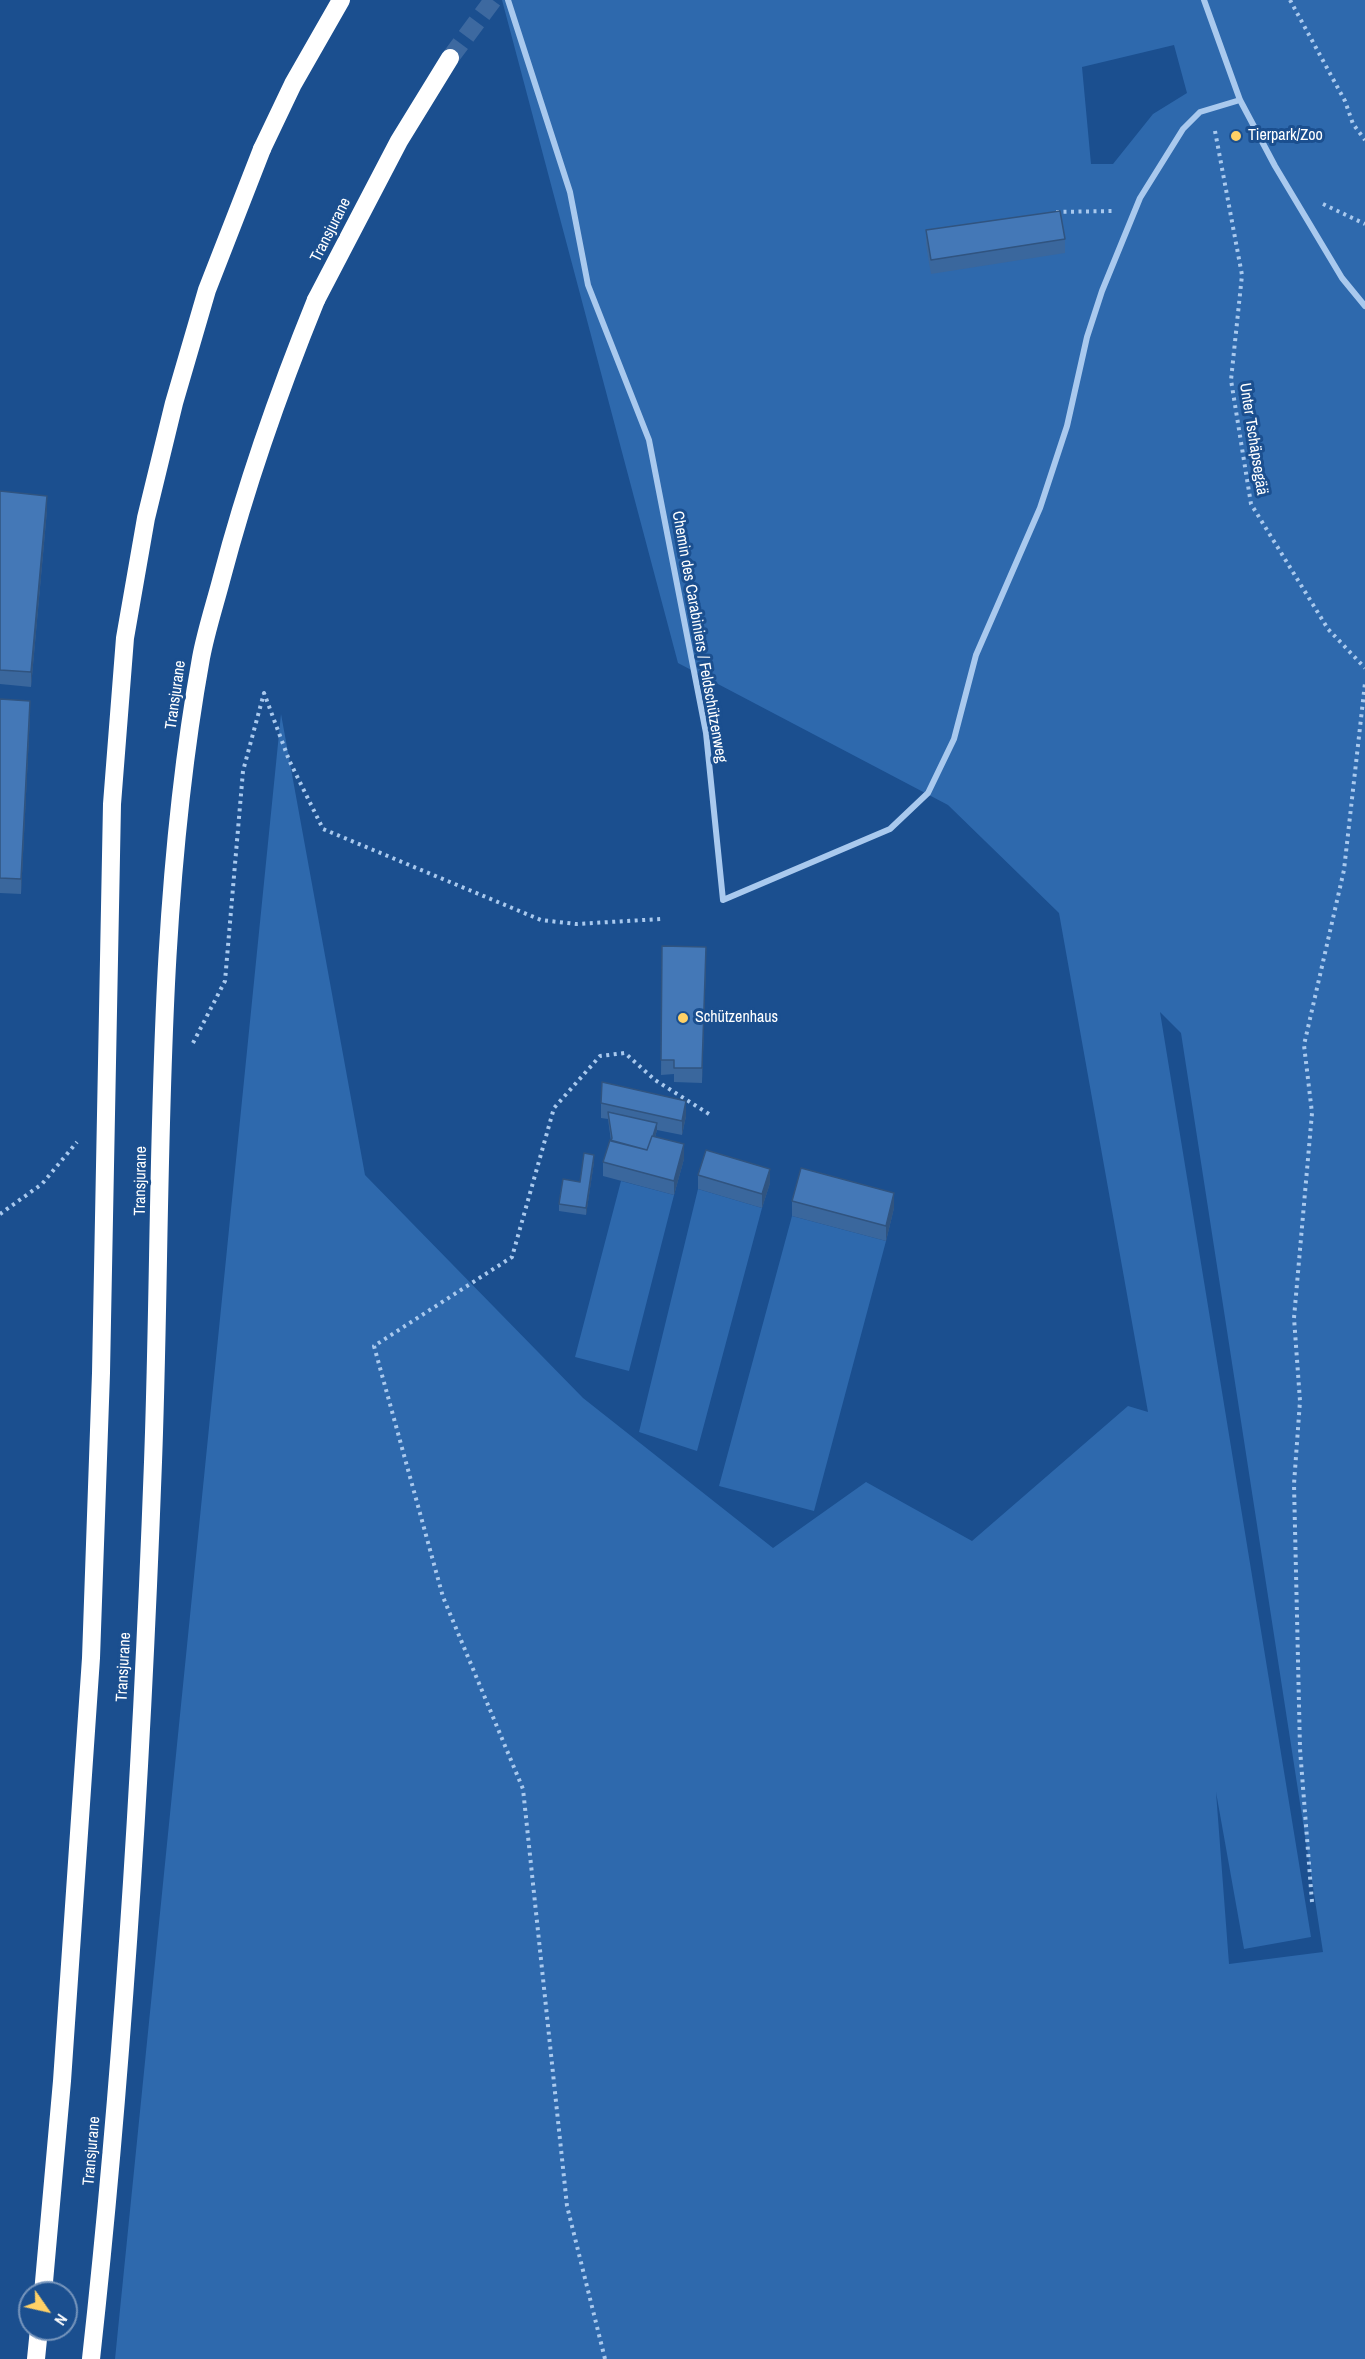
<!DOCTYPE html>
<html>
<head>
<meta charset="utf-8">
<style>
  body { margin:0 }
  #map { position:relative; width:1365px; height:2359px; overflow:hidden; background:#1b4f8f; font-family:"Archivo Narrow",sans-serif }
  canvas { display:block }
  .north { position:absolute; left:18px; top:2281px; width:60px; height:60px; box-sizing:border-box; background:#1b4f8f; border:2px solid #7695bc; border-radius:50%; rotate:124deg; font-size:16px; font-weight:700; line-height:24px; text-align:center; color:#fff }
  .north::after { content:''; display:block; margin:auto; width:21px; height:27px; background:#ffd166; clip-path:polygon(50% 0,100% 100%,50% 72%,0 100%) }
</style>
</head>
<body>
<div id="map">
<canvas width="1365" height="2359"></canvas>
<div class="north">N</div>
</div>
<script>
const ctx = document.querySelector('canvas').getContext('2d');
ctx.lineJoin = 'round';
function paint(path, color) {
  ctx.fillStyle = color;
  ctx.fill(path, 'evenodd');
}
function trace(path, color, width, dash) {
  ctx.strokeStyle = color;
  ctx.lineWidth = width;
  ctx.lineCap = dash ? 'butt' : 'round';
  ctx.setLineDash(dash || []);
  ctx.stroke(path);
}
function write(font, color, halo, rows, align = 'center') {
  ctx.font = font + ' "Archivo Narrow",sans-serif';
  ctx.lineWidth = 6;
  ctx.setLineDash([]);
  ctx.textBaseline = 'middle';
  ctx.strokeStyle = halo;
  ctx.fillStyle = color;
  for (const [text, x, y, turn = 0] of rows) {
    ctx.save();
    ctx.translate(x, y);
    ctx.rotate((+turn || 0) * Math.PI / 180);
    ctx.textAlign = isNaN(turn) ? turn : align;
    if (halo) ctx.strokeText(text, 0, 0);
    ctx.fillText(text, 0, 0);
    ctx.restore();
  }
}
paint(new Path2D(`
  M502,0H1365V2359H115L281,714L365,1175L583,1398L773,1548L866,1482L972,1541L1128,1406L1148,1412L1059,913L948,805L678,663ZM1174,45L1187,93L1153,114L1113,164H1091L1082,67ZM1160,1012L1181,1033L1323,1952L1229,1964L1216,1792L1244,1949L1311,1937Z
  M621,1181L674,1195L629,1371L575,1357Z
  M698,1189L762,1208L697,1451L639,1432Z
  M792,1216L886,1241L814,1511L719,1486Z`), '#2e69ad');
trace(new Path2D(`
  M450,58L493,0`), '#3d69a0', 18, [18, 9]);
trace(new Path2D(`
  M1290,0L1345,101L1353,124L1365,140
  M1215,131L1242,275L1231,380L1251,504L1328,629L1365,668
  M1323,204L1365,224
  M1056,212L1112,211
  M193,1043L225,981L243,771L264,693L289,760L323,829L541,920L576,924L661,919
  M0,1214L42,1184L77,1142
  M1312,1902L1300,1749L1294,1484L1300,1401L1294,1318L1312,1113L1304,1045L1344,870L1365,683
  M605,2359L567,2206L523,1789L443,1597L374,1346L512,1257L554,1108L600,1056L625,1053L655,1080L709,1114`), '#a9c9ee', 4, [3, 4.5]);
trace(new Path2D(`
  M508,0L570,192L588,285L649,440L706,733L723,900L890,829L928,793L954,739L976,655L1040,508L1067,426L1087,337L1102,291L1140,198L1183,129L1200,112L1240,100
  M1204,0L1240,100L1275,166L1342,278L1365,306`), '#a9c9ee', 6);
trace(new Path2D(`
  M262,149L293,84L341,0
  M316,300L399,141L450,58
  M36,2359L39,2329`), '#fff', 18);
trace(new Path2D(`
  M43,2293L62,2081L91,1658L101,1373L112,804L125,638L146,518L174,403L207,290L262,149
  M91,2359C124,2061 142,1761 153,1462C163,1194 153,923 201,658C206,631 215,604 222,577C247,482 279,391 316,300`), '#fff', 18);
paint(new Path2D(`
  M926,230L1065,239V253L931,274L926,245Z
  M0,491L47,510L31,687L0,684Z
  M0,699L30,715L21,894L0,893Z
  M662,946L706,961L702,1083L674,1082V1074L661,1075Z
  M601,1103L686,1116L682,1135L657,1130L655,1137L684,1159L674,1195L603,1176V1162L611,1141L608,1119L601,1118Z
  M594,1162L586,1215L559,1211V1204L580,1182Z
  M698,1175L770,1183L762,1208L698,1189Z
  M792,1201L894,1208L886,1241L792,1216Z`), '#3a679d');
paint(new Path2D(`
  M47,496V510L31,687V672Z
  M30,701V715L21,894V879Z
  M706,947V961L702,1083V1068Z
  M686,1101V1116L682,1135V1121Z
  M657,1123V1130L647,1165V1157Z
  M684,1144V1159L674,1195V1181Z
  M594,1155V1162L586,1215V1208Z
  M770,1169V1183L762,1208V1194Z
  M894,1193V1208L886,1241V1226Z`), '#305480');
const building = new Path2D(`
  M1060,211L1065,239L931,260L926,230Z
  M0,491L47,496L31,672L0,670Z
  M0,699L30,701L21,879L0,878Z
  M662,946L706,947L702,1068H674V1060H661Z
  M602,1082L686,1101L682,1121L601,1103Z
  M608,1112L657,1123L653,1136H652L647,1150L611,1141L612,1138Z
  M652,1136L684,1144L674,1181L603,1162L610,1140L647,1150Z
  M706,1150L770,1169L762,1194L698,1175Z
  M584,1153L594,1155L586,1208L559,1204L563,1179L580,1182Z
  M801,1168L894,1193L886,1226L792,1201Z`);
paint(building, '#4478b7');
trace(building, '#305480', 1.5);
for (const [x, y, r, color] of [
  [1236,136,6,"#ffd166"],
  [683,1018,6,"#ffd166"]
]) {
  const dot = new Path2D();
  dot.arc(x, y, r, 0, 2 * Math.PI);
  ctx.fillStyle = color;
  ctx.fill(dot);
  trace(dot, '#1b4f8f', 2);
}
write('16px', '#fff', '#1b4f8f', [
  ["Tierpark/Zoo",1248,136],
  ["Schützenhaus",695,1018]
], 'left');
write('16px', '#fff', '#1b4f8f', [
  ["Transjurane",331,230,-63],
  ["Unter Tschäpsegää",1253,439,81],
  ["Chemin des Carabiniers / Feldschützenweg",699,637,80],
  ["Transjurane",176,695,-82],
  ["Transjurane",141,1181,-89],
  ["Transjurane",124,1667,-87],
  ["Transjurane",92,2151,-85]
]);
</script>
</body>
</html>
